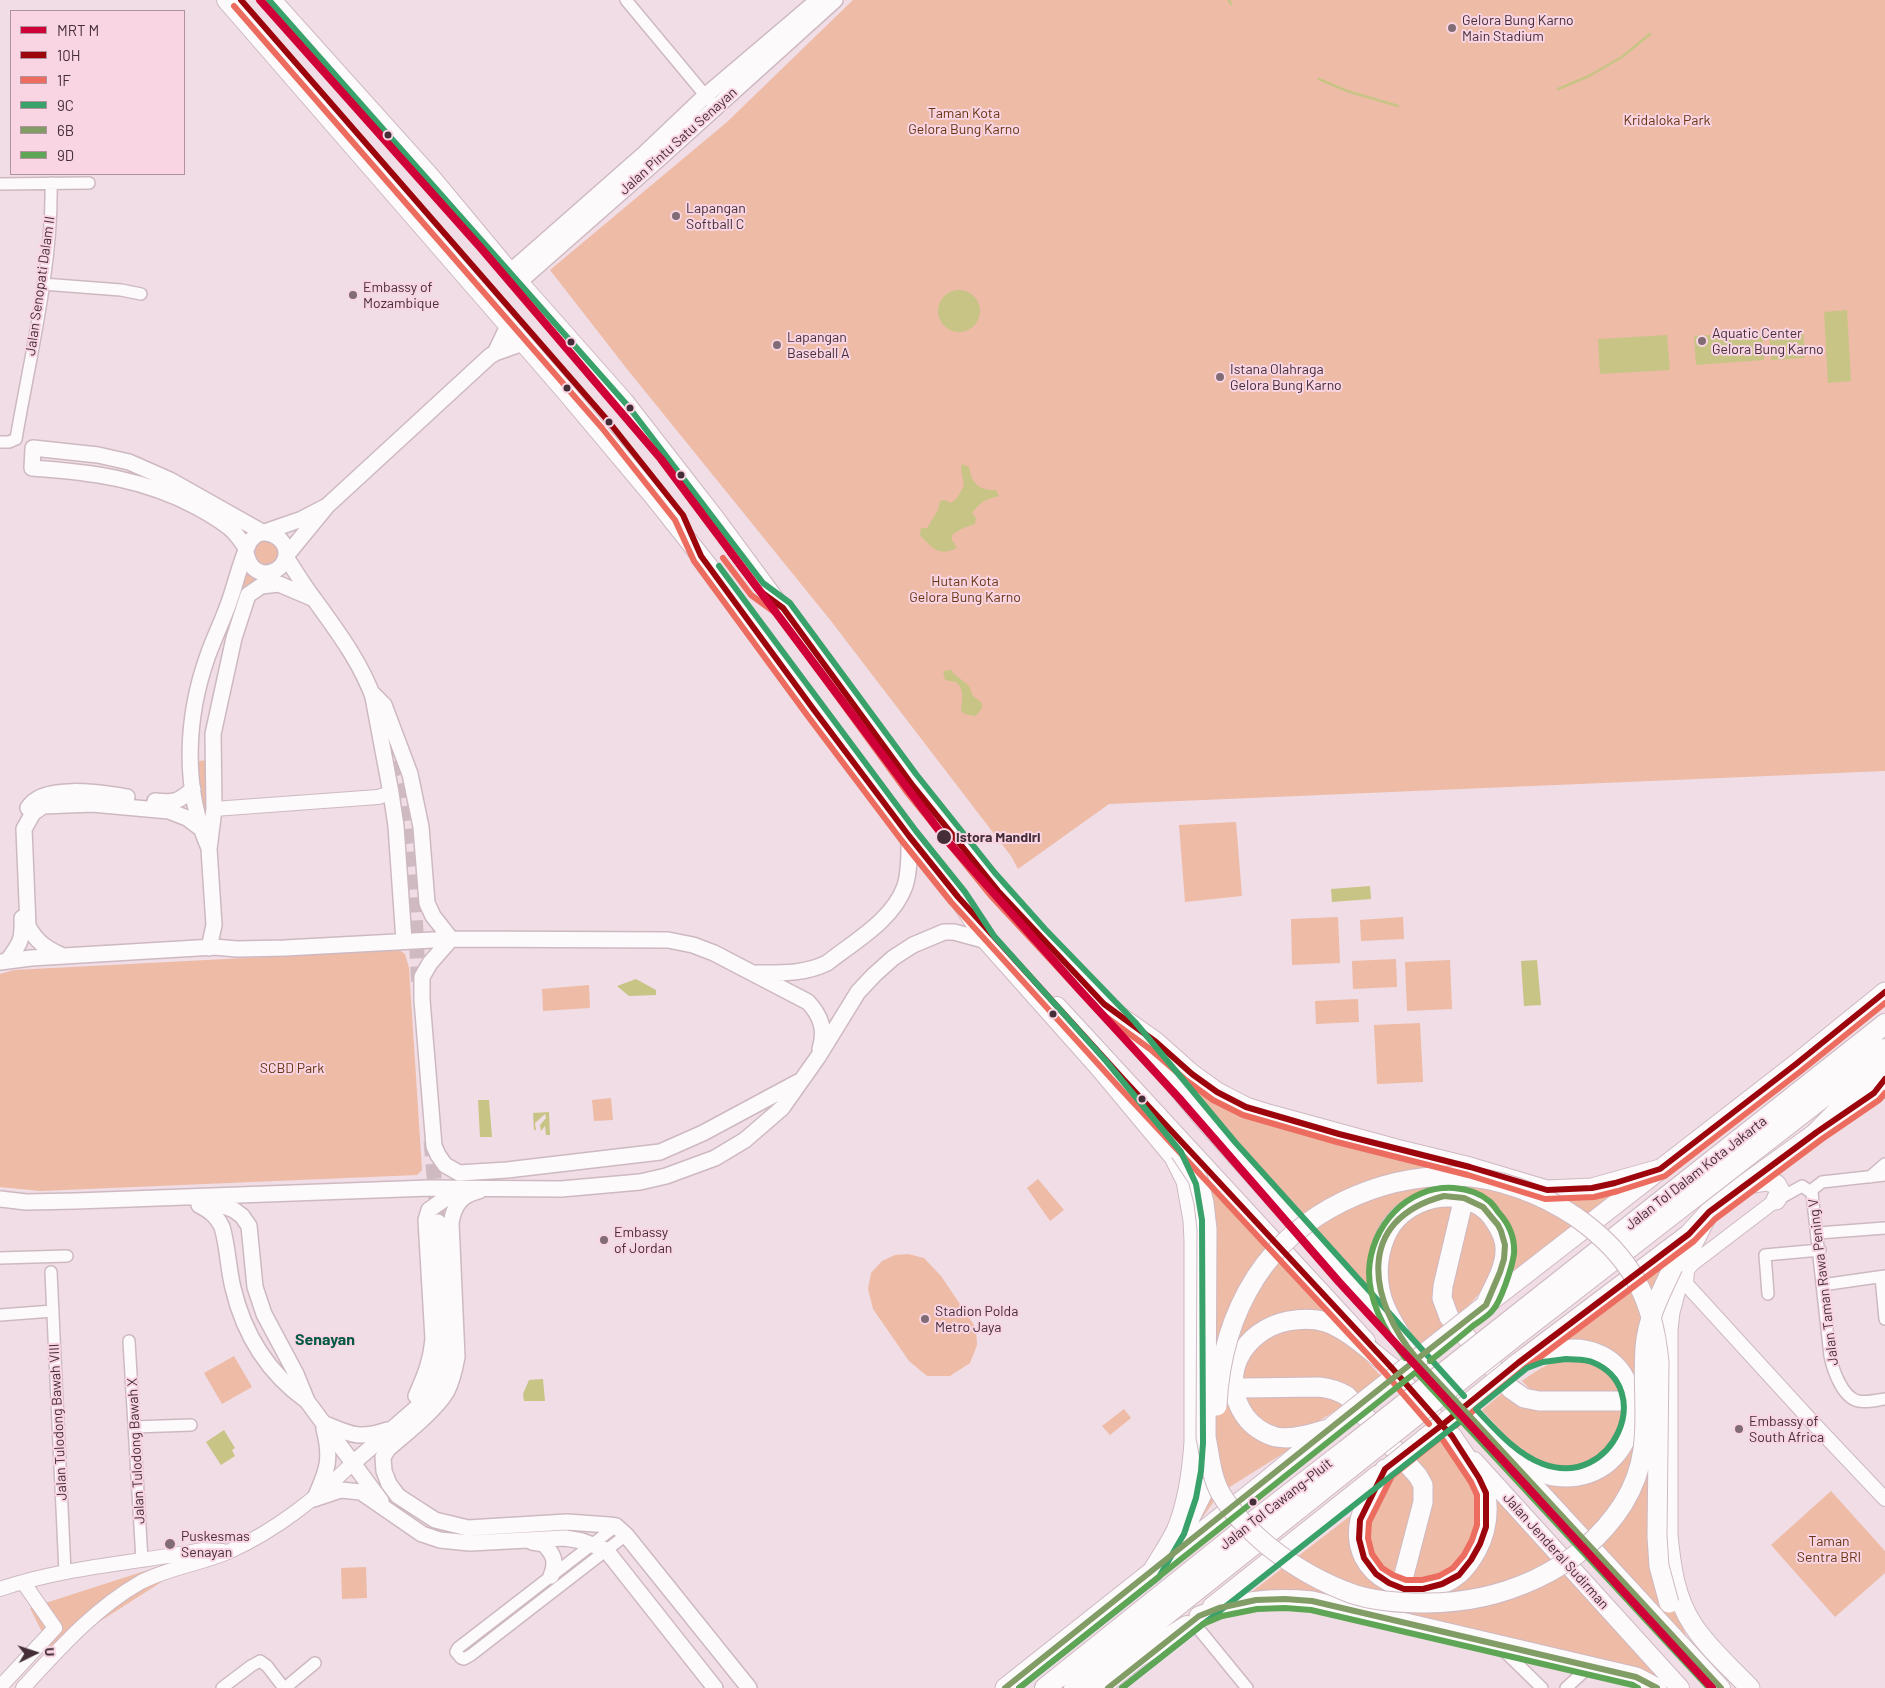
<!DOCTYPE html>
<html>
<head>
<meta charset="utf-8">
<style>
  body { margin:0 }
  #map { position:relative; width:1885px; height:1688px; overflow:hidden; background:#f1dde5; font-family:Barlow,sans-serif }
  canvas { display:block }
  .legend { position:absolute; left:10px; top:10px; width:175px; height:165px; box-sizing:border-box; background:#f9d5e4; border:1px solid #b1929f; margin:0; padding:6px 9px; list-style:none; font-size:15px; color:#452e38 }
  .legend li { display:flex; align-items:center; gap:10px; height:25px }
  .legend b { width:25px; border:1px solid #b1929f }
  .north { position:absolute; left:10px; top:1628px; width:50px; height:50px; -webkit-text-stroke:4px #f9d5e4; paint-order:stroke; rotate:86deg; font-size:14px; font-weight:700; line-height:20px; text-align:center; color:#452e38 }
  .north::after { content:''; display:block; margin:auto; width:18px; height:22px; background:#452e38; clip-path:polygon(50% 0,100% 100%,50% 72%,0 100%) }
</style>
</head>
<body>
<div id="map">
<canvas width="1885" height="1688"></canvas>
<ul class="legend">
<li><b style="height:6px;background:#ce0037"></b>MRT M</li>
<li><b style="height:6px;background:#9c050c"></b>10H</li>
<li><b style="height:6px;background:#ec6d60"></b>1F</li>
<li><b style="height:6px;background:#39a26b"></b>9C</li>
<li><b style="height:6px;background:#819c65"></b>6B</li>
<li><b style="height:6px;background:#5ea656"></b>9D</li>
</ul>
<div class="north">U</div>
</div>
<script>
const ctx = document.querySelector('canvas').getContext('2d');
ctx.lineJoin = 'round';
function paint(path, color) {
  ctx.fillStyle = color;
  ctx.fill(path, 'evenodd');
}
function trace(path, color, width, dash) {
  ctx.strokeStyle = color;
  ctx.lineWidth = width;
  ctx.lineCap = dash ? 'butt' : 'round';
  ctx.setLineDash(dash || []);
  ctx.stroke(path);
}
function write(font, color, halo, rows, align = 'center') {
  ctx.font = font + ' Barlow,sans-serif';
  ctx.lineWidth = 4;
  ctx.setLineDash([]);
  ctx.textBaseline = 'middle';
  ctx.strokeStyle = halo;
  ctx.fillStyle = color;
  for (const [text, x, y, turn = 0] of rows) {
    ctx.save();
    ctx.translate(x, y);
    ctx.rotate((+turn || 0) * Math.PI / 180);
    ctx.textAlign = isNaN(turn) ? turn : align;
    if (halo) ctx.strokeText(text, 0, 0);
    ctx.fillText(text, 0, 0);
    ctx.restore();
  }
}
paint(new Path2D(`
  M853,0H1885V771L1109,804L1018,869L1011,856L831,621L627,369L550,270L727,122Z
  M265,538L277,543L280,556L271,566L258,565L251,549L253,545Z
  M246,568L262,579L238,597Z
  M211,759L208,818L205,819L194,762Z
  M1236,822L1242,896L1185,902L1179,825Z
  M1338,917L1340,963L1292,965L1291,919Z
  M1403,917L1404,939L1361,941L1360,920Z
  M399,950L405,954L409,968L422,1170L417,1175L40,1191L0,1187V974L14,970Z
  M1396,959L1397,987L1353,989L1352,961Z
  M1450,960L1452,1009L1407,1011L1405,962Z
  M589,985L590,1008L543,1011L542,989Z
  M1358,999L1359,1022L1316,1024L1315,1001Z
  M1420,1023L1423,1082L1377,1084L1374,1025Z
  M1169,1063L1218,1100L1550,1193L1618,1189L1505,1278L1501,1216C1494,1205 1486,1199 1474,1193L1395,1213L1373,1298L1218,1127Z
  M611,1098L613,1120L594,1121L592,1100Z
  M1164,1128L1254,1233L1332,1317L1261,1327L1229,1399L1295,1446L1220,1493L1197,1525L1170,1557L1205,1488L1206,1293Z
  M1038,1179L1064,1210L1050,1221L1027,1188Z
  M1455,1201L1449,1324L1420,1348L1389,1307L1386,1256L1401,1226L1412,1217L1428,1207Z
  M1468,1205C1477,1212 1482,1219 1489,1228C1512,1262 1481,1294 1457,1317L1449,1290Z
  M1689,1234L1673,1267L1669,1603L1683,1627L1690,1647L1528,1479L1601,1467L1632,1421L1607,1359L1547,1352Z
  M908,1254L924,1258L941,1276L976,1328L977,1345L970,1363L950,1376H927L909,1361L873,1309L868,1289L871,1273L882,1261L895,1255Z
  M1307,1328C1340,1331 1360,1354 1382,1377L1354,1399L1241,1384C1241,1363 1257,1343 1276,1334C1285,1330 1297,1329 1307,1328Z
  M1577,1355L1612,1369L1624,1393H1537L1530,1389L1522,1381C1540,1368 1555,1359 1577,1355Z
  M234,1356L252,1387L222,1404L204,1373Z
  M1506,1390L1625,1405L1619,1438L1598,1460L1572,1469H1557L1525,1457L1482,1410Z
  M1241,1391L1326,1392L1346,1404L1306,1429L1281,1432L1253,1418Z
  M1124,1409L1131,1418L1110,1435L1102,1426Z
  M1441,1439L1467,1467L1480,1503L1470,1557L1443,1579L1407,1583L1420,1533L1412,1463Z
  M1403,1470C1411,1478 1415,1488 1416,1500L1397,1579C1389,1573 1375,1564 1370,1555C1356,1525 1380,1488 1403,1470Z
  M1494,1491L1667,1682L1392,1620L1241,1600L1354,1513L1368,1577L1460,1581Z
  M1831,1491L1885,1551V1573L1835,1617L1771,1545Z
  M213,1549L52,1652L30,1608Z
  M366,1567L367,1598L342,1599L341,1568Z`), '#edbba6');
paint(new Path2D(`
  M938 311a21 21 0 1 1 42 0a21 21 0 1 1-42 0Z
  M1847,310L1851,381L1828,383L1824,312Z
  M1803,329L1805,358L1771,360L1769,331Z
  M1762,332L1764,360L1696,365L1694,336Z
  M1667,335L1670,370L1600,374L1598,339Z
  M962,464L969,467C971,483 979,491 996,490L999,496C986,499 980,502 972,513L976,518L975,524L961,529L952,535V540L957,548C938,557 932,548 920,535L921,528H927L938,510L940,501L944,500L951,503L957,498L964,486L961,469Z
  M952,670L953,673L969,686L973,696L982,703V708L976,716C953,714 964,707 962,693C962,689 959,685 956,682L945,680L943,671Z
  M1370,886L1371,899L1332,902L1331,889Z
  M1537,960L1541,1005L1524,1006L1521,961Z
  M636,979L656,990V995L629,996L617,986Z
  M478,1100H489L492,1137H480Z
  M549,1112L550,1135H546L545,1126L541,1131L540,1125L546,1118L545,1114L535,1123L536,1130H534L533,1113Z
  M543,1379L545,1401H524L523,1394L529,1380Z
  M224,1430L235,1448L232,1450L235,1456L221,1465L206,1442Z`), '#c8c486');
trace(new Path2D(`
  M1229,0L1231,4
  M1319,79L1347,91L1398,106
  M1558,89L1589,76L1622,57L1650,34`), '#c8c486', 2.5);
trace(new Path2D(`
  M395,761C415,834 414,913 419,989
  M431,1141L438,1222`), '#cfbac2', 15, [15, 8]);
const minor = new Path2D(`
  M626,0L715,107
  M0,184L89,183
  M43,284L121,290L141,294
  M0,442H9L16,439C30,357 53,265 51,183
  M1885,1175L1822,1182L1813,1189L1812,1193L1830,1356C1833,1370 1842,1397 1858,1401C1866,1403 1877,1400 1885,1399
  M1870,1177L1885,1164
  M1777,1200L1802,1186L1812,1193
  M1818,1233L1885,1228
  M0,1258L67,1256
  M51,1272L65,1572
  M1881,1277L1885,1319
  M1822,1285L1885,1276
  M1768,1294L1765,1255L1820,1250
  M0,1315L53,1311
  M129,1341L142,1560
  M134,1427L191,1425
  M616,1526L458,1648L456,1652L461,1658L464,1659L471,1655L626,1535
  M1193,1622L1247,1688
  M1500,1647L1542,1688
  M222,1688L251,1666L260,1661L267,1666L284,1688
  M285,1688L315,1663
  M1566,1688L1590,1666`);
const tertiary = new Path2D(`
  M214,809L378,797L391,793
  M1776,1200L1692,1264L1687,1270L1686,1284L1814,1424L1885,1499
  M0,1589C65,1567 135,1563 203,1550L223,1551
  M0,1687L55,1628L23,1582
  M23,1688C59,1649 95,1608 141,1582C170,1567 201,1564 230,1551C277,1530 316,1498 353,1463`);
const secondary = new Path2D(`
  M510,272L643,155L705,96L818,0
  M519,282L652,165L835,0
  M495,353L508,326
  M246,548C242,542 237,535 232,530C222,521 209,514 197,507C144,479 92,472 32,468L33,448L98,455L129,462L170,480L264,533
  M246,552C253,591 298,568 283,543C279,537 273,534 266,533
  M286,556L327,506L490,356L495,353L523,343
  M286,557C295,571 304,586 314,599C338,632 362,664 375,702
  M372,693L384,705L410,774L421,827L427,903L433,916L451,939
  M373,697L391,793L396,826L404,941
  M155,801C175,803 178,802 193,789
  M28,808C42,783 102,793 127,797
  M209,848C182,788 186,716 208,655C214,638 222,622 228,605C236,584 240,561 250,541L256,535L302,519L327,506
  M451,939L430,963L422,977V1000L434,1146L438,1155L445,1165L459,1173L507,1170L660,1152L703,1133L798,1082
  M209,948L214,925L209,849L214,809L213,734L234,638L248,595L261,586L279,584L312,598
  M61,955C45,948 36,941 28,926L24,829L33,813L43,806L92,804L169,811L187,818L199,827
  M8,960C20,944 23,939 22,918
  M0,962L31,958L214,947L237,949L285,948L451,939L668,940L693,945L714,953L808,1002C821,1016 826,1030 820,1049
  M757,973C781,973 805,974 827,963C855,941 893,920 905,886C910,870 909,852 909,836
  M479,1191C461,1195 454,1205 451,1223L457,1357C455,1368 452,1381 447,1391C436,1410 405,1434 388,1449L383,1457L384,1471L389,1484L398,1496L435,1520L468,1528L567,1522L609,1525L616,1526L626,1535L749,1688
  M0,1199L26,1202L76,1201L429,1188L561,1189L640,1182L666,1176L715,1158L745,1140L782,1108L818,1057L858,992L874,975L893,958L913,945L944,932H954L987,941
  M199,1205L224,1206L234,1210L242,1216L249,1226L255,1287L264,1314L296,1374L307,1401L381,1501
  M199,1205C210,1211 217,1216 222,1227C228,1247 228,1268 233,1288C244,1335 268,1373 307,1401
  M416,1396C425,1375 431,1362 433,1339L426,1220L429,1210L459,1189
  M323,1423C350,1434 358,1440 387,1430
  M353,1463L421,1404L435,1382L445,1353L438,1222
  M315,1498C327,1471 332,1459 324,1429
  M314,1499L341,1490L361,1492L422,1534L440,1540L470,1543L565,1538L582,1541L606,1550L715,1688
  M532,1542L544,1544C554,1555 557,1562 551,1576`);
const primary = new Path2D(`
  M226,0L565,391L653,496L714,573L909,836L967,907
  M272,0L431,177L510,272L624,401L715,518L913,786L998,891L1089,988L1115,1013L1204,1120L1410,1351L1721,1688
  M1057,1006L1366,1341
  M1387,1364L1451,1436
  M1474,1461L1680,1688`);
const trunk = new Path2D(`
  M958,897L987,941L1099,1067L1174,1157L1186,1181L1193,1220L1194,1241V1442C1192,1472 1188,1503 1176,1531C1169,1545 1160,1558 1152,1572
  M1115,1013L1156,1042L1192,1074L1217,1092L1246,1107L1268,1114L1396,1149L1470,1167L1547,1190L1592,1188L1660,1169
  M1157,1115L1172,1141
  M1746,1184L1766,1181L1776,1184L1780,1191L1776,1200
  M1462,1206L1443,1286L1442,1298L1449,1317L1511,1389L1524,1398L1539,1401H1622
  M1709,1212L1683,1263L1670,1312L1668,1330V1535C1671,1566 1675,1598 1693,1625C1708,1648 1731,1668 1750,1688
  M1483,1307L1796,1064L1885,992
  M1410,1351C1399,1331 1384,1312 1380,1290C1376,1270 1379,1248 1388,1231C1409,1192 1473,1183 1496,1223C1501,1231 1506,1241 1505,1251C1505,1268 1494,1286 1487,1301
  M1518,1363L1689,1234L1709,1212L1745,1184L1817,1132L1885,1086
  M1244,1388L1319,1387C1330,1388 1337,1390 1347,1396L1418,1476L1423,1485V1502L1404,1575
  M1324,1430C1309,1435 1292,1440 1276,1437C1264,1434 1252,1426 1245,1416C1217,1376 1243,1330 1288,1321C1300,1319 1313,1318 1325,1322C1348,1329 1372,1353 1391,1367
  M1493,1440C1507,1451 1520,1463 1537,1471C1550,1477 1564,1478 1578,1476C1645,1464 1653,1363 1585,1350C1570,1347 1546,1352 1532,1357
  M1385,1469C1377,1485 1364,1503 1360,1520C1347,1577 1417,1609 1459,1574C1466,1568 1472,1559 1477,1550C1486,1533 1489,1514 1486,1495C1483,1478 1462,1452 1452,1436
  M1189,1520L1205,1488
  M1212,1607L1378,1475
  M1199,1616C1238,1601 1270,1597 1312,1601L1636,1677L1657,1688
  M1005,1688L1265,1482L1335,1424`);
const motorway = new Path2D(`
  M1817,1132L1865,1083L1885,1067
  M1508,1322L1885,1024
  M1518,1334L1885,1049
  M1045,1688L1236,1535L1346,1450
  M1074,1688L1356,1463
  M1099,1688L1138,1657L1187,1626`);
trace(minor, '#ceb9c2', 14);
trace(tertiary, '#ceb9c2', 16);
trace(secondary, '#ceb9c2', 18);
trace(primary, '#ceb9c2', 20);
trace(trunk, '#ceb9c2', 21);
trace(motorway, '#ceb9c2', 22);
trace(minor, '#fdfafb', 11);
trace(tertiary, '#fdfafb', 14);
trace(secondary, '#fdfafb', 15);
trace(primary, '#fdfafb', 18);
trace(trunk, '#fdfafb', 19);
trace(motorway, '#fdfafb', 20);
const trunkBridge = new Path2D(`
  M1180,1152L1198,1179L1204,1203L1207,1229L1206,1437C1210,1456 1211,1477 1221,1494C1233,1514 1250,1531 1268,1546C1293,1566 1322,1583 1353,1594C1375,1601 1399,1603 1422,1603C1500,1604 1580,1571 1623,1504C1656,1452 1641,1404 1645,1348C1647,1319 1661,1292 1673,1267
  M1217,1406C1219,1361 1231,1316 1256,1277C1299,1211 1379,1175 1456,1176C1498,1177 1542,1194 1576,1217C1630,1255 1653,1297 1659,1362L1657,1536L1659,1566L1669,1603
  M1335,1424L1483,1307
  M1391,1466L1518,1363`);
const motorwayBridge = new Path2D(`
  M1346,1450L1508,1322
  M1356,1463L1518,1334`);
trace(trunkBridge, '#ceb9c2', 21, []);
trace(motorwayBridge, '#ceb9c2', 22, []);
trace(trunkBridge, '#fdfafb', 19);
trace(motorwayBridge, '#fdfafb', 20);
trace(new Path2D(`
  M241,0L609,422L683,515L701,556L814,710L909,836L958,897L1124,1080L1391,1367L1442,1425
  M730,553L757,589L783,608L913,786L998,891L1104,1004L1156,1042L1192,1074L1217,1092L1246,1107L1339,1134L1470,1167L1547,1190L1592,1188L1615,1183L1660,1169L1796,1064L1885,992
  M1442,1425L1452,1436L1479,1478L1486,1493V1527L1480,1544L1471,1560L1459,1575L1442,1584L1423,1589H1404L1389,1583L1376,1574L1364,1558L1359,1539L1360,1520L1385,1469Z
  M1442,1425L1518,1363L1689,1234L1709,1212L1817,1132L1874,1093L1885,1079`), '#9c050c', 6);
trace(new Path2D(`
  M234,6L602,428L675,520L694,561L807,715L902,841L951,902L1118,1086L1385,1373L1429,1424
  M723,558L751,595L777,614L906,791L992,897L1098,1011L1150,1049L1187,1081L1213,1100L1243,1115L1337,1142L1468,1175L1545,1199L1594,1197L1618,1191L1665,1176L1801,1071L1885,1003
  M1455,1426L1523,1370L1694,1241L1715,1219L1822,1139L1879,1100L1885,1093
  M1441,1437L1471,1482L1477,1495V1525L1472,1540L1464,1555L1453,1568L1439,1576L1422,1580H1406L1393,1575L1382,1568L1372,1554L1368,1538L1369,1522L1392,1476Z`), '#ec6d60', 6);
trace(new Path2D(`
  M269,0L628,406L763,583L790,603L916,774L995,873L1045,929L1135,1022L1235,1142L1464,1396
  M719,566L916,831L965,892L994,936L1106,1061L1181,1152L1196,1184L1202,1220L1203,1443L1201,1471L1196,1498L1184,1534L1159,1577L1019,1688
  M1566,1359C1574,1360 1585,1359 1592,1362C1657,1388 1613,1490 1543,1464C1516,1454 1495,1429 1476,1409L1527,1368L1543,1362Z
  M1122,1688L1462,1420`), '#39a26b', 6);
trace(new Path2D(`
  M1444,1196L1464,1198L1483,1207L1498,1225L1501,1231L1505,1245L1504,1259L1500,1272L1486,1305L1417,1359C1369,1302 1353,1220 1444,1196Z
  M1417,1359L1721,1688
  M1005,1688L1417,1359
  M1108,1688L1199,1616L1219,1608L1256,1600L1285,1599L1312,1601L1636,1677L1657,1688`), '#819c65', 6);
trace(new Path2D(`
  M1405,1358C1386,1333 1369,1303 1369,1272C1370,1227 1407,1185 1454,1188C1466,1189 1480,1193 1489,1201C1493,1204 1496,1209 1499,1213C1509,1224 1515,1238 1514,1254C1512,1267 1501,1302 1492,1311C1488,1316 1480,1321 1474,1325C1460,1337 1445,1349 1430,1361
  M1019,1688L1416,1372L1709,1688
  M1122,1688L1203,1624L1222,1616L1257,1609L1285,1608L1311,1610L1633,1685L1638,1688`), '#5ea656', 6);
trace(new Path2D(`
  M260,0L480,247L661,459L944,837L1077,987L1178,1097L1339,1282L1712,1688`), '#ce0037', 8);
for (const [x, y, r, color] of [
  [1452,28,5,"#816b75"],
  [388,135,4.5,"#452e38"],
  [676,216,5,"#816b75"],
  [353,295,5,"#816b75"],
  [1702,341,5,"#816b75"],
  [571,342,4.5,"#452e38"],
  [777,345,5,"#816b75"],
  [1220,377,5,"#816b75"],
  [567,388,4.5,"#452e38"],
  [630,408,4.5,"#452e38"],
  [609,422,4.5,"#452e38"],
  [681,475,4.5,"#452e38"],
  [944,837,8,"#452e38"],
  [1053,1014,4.5,"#452e38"],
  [1142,1099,4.5,"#452e38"],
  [604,1240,5,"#816b75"],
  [925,1319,5,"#816b75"],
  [1739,1429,5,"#816b75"],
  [1253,1502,4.5,"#452e38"],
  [170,1544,6,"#816b75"]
]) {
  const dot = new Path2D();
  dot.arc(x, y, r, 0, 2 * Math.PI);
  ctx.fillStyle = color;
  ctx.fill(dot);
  trace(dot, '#f9d5e4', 2);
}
write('14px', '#452e38', '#f9d5e4', [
  ["Gelora Bung Karno",1462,20],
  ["Main Stadium",1462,36],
  ["Lapangan",686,208],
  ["Softball C",686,224],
  ["Embassy of",363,287],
  ["Mozambique",363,303],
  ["Aquatic Center",1712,333],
  ["Gelora Bung Karno",1712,349],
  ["Lapangan",787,337],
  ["Baseball A",787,353],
  ["Istana Olahraga",1230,369],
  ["Gelora Bung Karno",1230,385],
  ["Embassy",614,1232],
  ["of Jordan",614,1248],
  ["Stadion Polda",935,1311],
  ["Metro Jaya",935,1327],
  ["Embassy of",1749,1421],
  ["South Africa",1749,1437],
  ["Puskesmas",181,1536],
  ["Senayan",181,1552]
], 'left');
write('14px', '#693511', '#f9d5e4', [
  ["Taman Kota",964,113],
  ["Gelora Bung Karno",964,129],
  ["Kridaloka Park",1667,120],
  ["Hutan Kota",965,581],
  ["Gelora Bung Karno",965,597],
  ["SCBD Park",292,1068],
  ["Taman",1829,1541],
  ["Sentra BRI",1829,1557]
]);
write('14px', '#452e38', '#f9d5e4', [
  ["Jalan Pintu Satu Senayan",678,141,-42],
  ["Jalan Senopati Dalam II",40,286,-82],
  ["Jalan Tol Dalam Kota Jakarta",1696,1173,-38],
  ["Jalan Taman Rawa Pening V",1823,1282,-97],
  ["Jalan Tulodong Bawah VIII",58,1422,-93],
  ["Jalan Tulodong Bawah X",136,1451,-93],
  ["Jalan Tol Cawang–Pluit",1276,1504,-38],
  ["Jalan Jenderal Sudirman",1556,1551,48]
]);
write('bold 14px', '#452e38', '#f9d5e4', [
  ["Istora Mandiri",956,837]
], 'left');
write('bold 16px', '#035946', '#f9d5e4', [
  ["Senayan",325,1340]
]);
</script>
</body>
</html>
